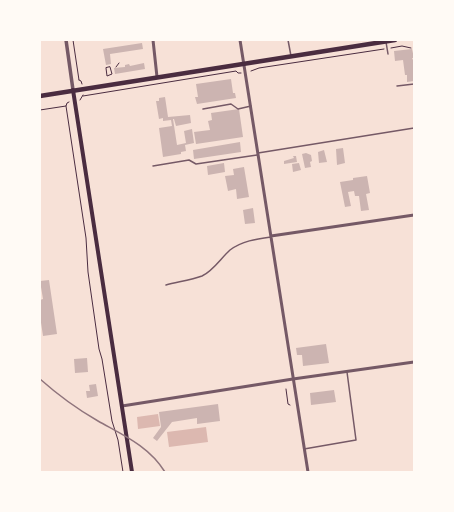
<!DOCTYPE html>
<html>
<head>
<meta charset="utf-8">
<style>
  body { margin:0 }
  #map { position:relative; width:454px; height:512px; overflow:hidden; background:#f7e1d7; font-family:Poppins,sans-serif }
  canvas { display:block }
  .frame { position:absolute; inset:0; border:41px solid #fffaf5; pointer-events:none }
</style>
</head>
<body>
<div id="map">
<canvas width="454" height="512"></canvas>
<div class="frame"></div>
</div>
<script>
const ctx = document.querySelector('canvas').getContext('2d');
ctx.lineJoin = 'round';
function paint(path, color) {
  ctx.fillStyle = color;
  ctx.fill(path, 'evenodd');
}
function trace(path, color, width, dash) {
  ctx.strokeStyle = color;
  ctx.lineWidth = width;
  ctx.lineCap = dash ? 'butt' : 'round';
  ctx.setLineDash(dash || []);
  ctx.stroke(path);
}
paint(new Path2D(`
  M158,414L160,426L138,429L137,417Z
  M206,427L208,442L169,447L167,432Z`), '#dcb8b0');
paint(new Path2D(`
  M142,43L143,49L110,54L111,64L106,65L103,49Z
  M412,49L414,58H412L414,62V81L407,82V75H405L403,60L395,61L394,51Z
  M144,63L145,69L115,74L114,68L125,67V65L129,64L130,66Z
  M231,79L233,93H235L236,98L197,104L195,97H198L196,84Z
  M165,97L168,117L190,115L191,123L176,126L174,119H173L177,145L186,143L184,131L192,129L194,143L185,145L186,151L181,152V154L163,157L159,128L172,126L171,120L163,121V118L159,119L156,101H159V98Z
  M239,109L243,137L196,144L194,132L210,130L208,121L212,120L211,113Z
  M240,142L241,152L194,159L193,150Z
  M343,148L345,163L337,165L336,149Z
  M324,150L327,162L319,163L318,152Z
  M306,153L311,155L312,161L310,162L311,167L305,168L302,154Z
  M293,156H296L297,162L284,164V161L294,158Z
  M224,163L225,172L208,175L207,166Z
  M299,163L301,170L293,172L292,164Z
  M244,167L249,197L237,199L236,189L228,191L225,176L234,175L233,169Z
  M367,176L370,193L366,194L369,210L361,211L359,196H355L354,191L348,192L351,206L345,207L340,182L353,180V178Z
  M253,208L255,223L245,224L243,210Z
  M49,280L57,334L43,336L40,316V300L43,299L40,281Z
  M326,344L329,363L303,366L302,355H297L296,348Z
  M87,358L88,372L75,373L74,359Z
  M96,384L98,396L87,398L86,391H90L89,385Z
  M334,390L336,402L311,405L310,393Z
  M218,404L220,421L197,424V418L172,422L157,441L153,438L161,427L159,412Z`), '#ccb4b1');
trace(new Path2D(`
  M73,40L79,80
  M391,48L402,46L411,48
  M110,67L112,74L107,76L106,68Z
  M116,67L119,63
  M251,71L259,68L384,49
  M79,80L81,81L82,84
  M83,96L236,71L238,73H241
  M80,100L83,95
  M66,106L86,238L88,272L99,349L102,359L112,421L118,440L123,472
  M40,110L66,106L67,103L69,102
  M286,389L288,404L290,405`), '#4a2c40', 1);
trace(new Path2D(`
  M288,40L291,56
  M386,42L388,54
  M397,86L414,84
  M203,109L231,104L238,109L251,106
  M258,153L414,128
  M153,166L189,160L196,164L257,155
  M166,285C177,282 191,280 202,276C213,271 221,258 230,250C242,241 256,239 271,237
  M304,449L356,440L347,372`), '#755966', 1.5);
trace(new Path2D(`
  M153,40L157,77
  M240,40L308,472
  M271,236L414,215
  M122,406L293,379L414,362`), '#755966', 3);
trace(new Path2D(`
  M66,40L73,90`), '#755966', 3.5);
trace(new Path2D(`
  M73,90L132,472`), '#4a2c40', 4);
trace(new Path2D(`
  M40,96L395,40`), '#4a2c40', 4.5);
trace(new Path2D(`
  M40,379C58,395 77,409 98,421C123,435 149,446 165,472`), '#8f747c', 1.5);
</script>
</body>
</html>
